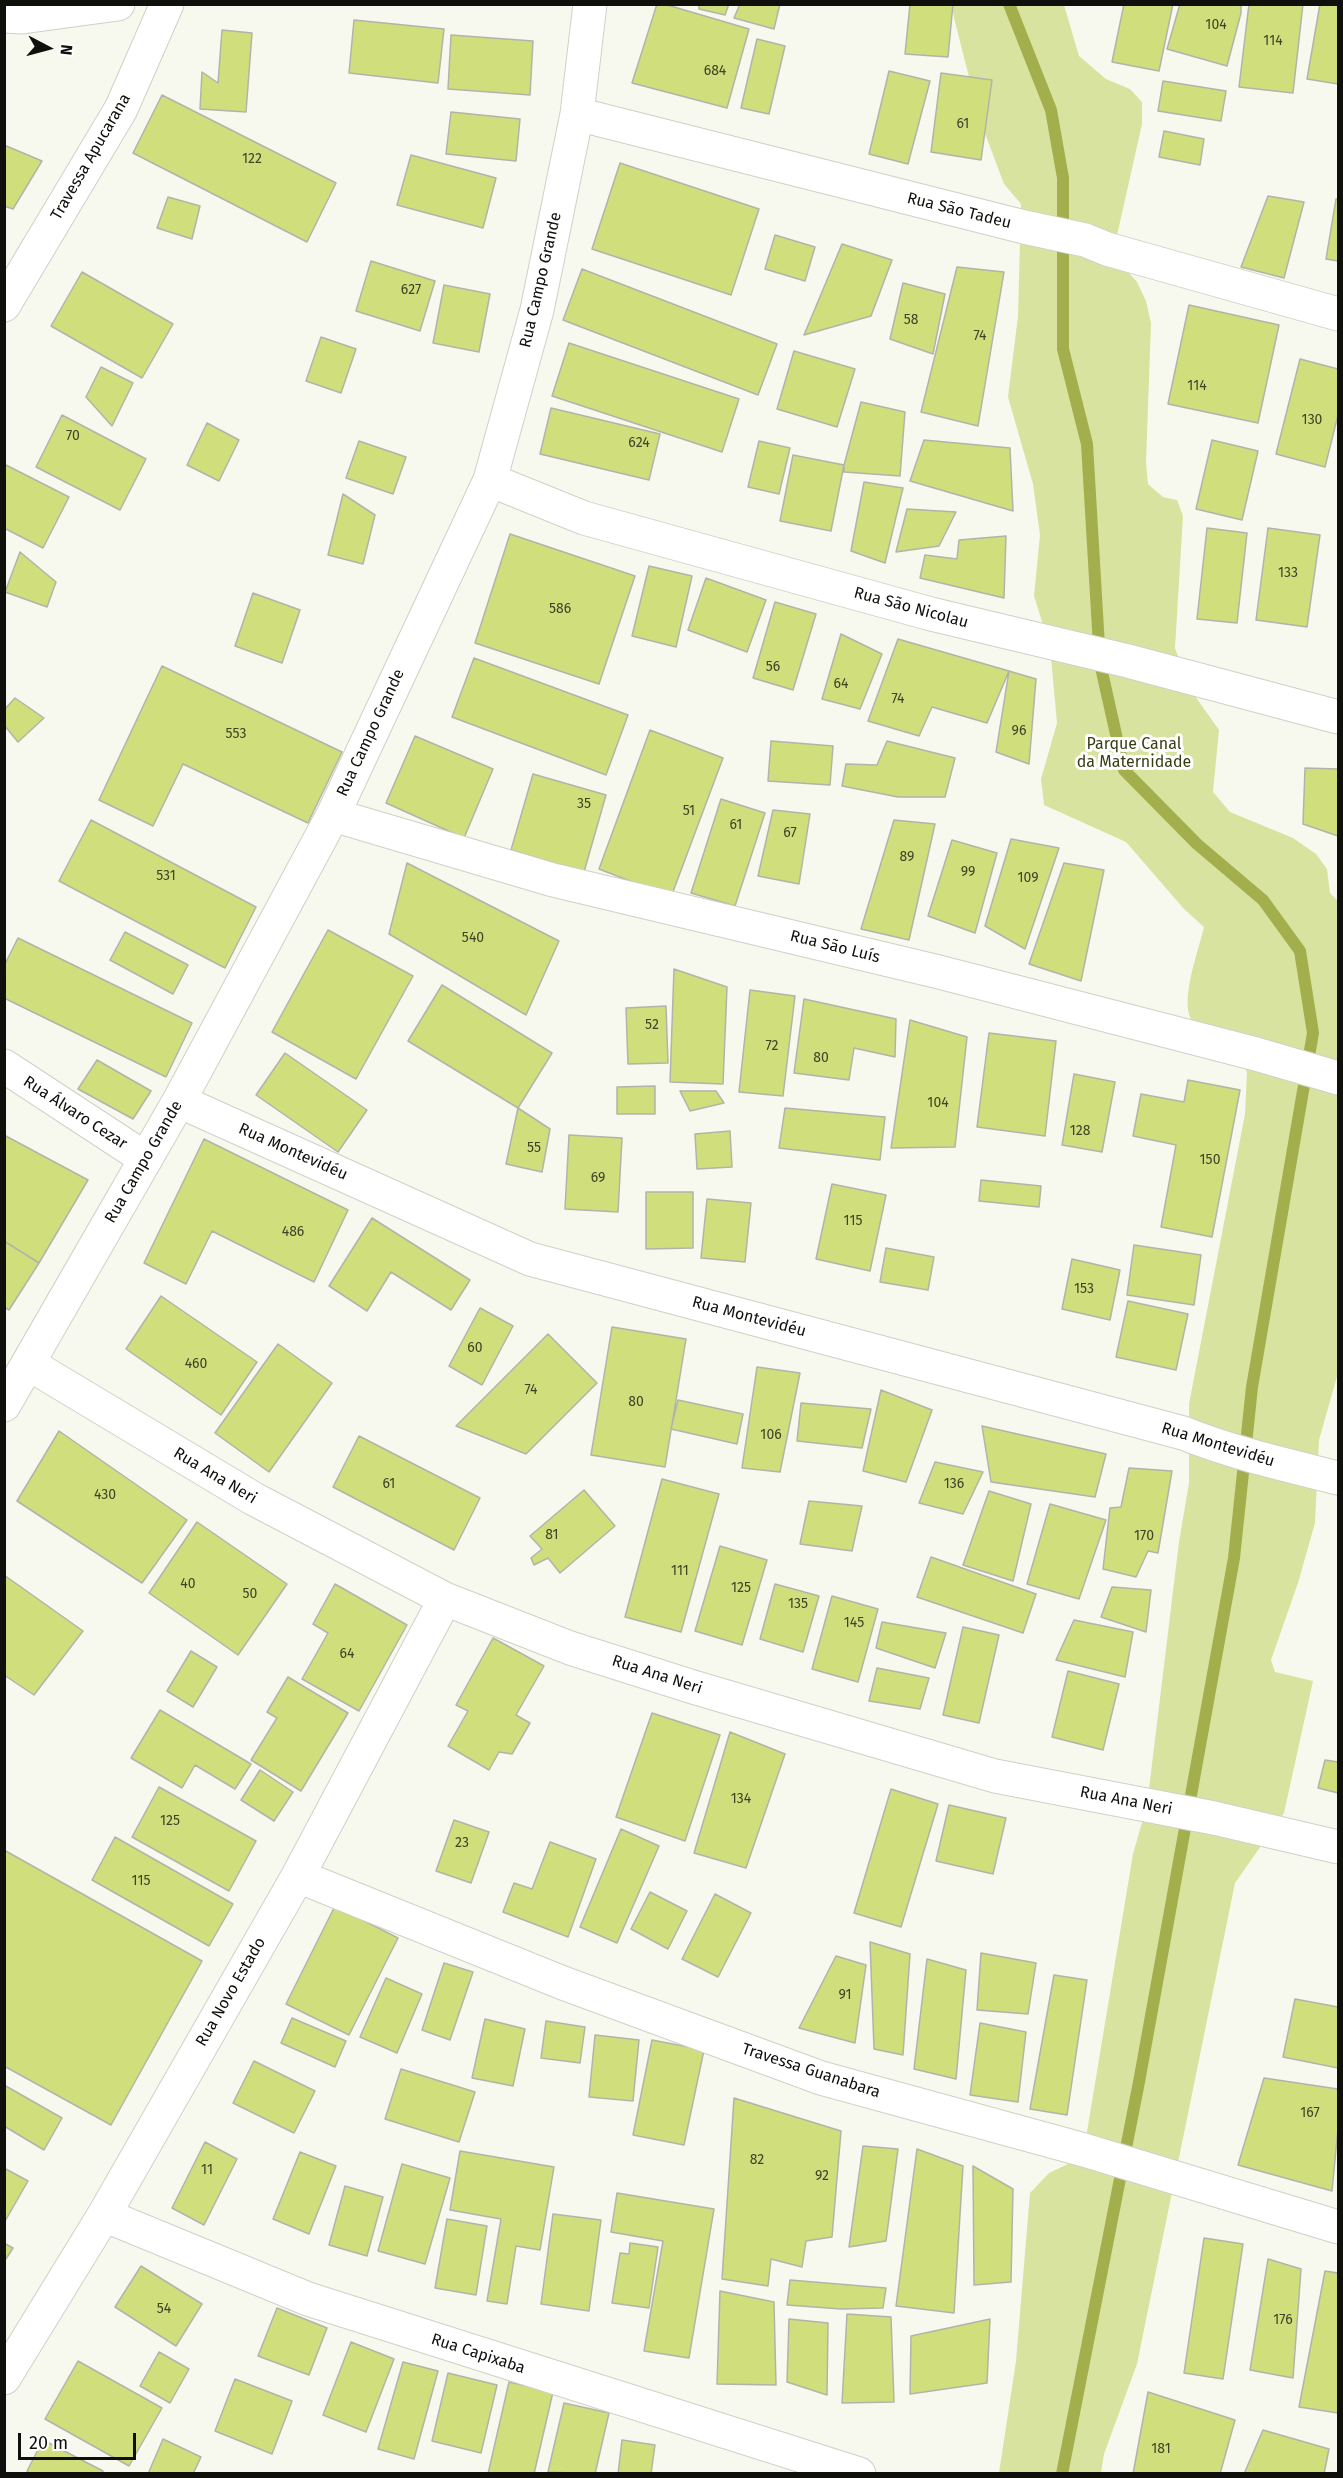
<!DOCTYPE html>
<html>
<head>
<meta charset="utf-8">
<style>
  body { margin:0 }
  #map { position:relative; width:1343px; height:2478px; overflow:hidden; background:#f7f9ef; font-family:"Fira Sans",sans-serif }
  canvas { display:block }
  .frame { position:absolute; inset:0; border:6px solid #0f0f0c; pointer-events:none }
  .north { position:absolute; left:18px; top:18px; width:60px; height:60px; -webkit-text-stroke:4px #fff; paint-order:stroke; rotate:96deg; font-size:16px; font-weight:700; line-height:24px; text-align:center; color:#0f0f0c }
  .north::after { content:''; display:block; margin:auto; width:21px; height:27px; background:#0f0f0c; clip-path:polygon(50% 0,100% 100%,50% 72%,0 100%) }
  .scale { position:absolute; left:18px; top:2433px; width:118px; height:27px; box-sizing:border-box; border:3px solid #0f0f0c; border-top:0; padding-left:8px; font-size:18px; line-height:21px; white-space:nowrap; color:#0f0f0c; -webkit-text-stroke:4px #fff; paint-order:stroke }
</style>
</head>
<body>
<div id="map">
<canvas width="1343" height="2478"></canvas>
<div class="frame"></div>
<div class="north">N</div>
<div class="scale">20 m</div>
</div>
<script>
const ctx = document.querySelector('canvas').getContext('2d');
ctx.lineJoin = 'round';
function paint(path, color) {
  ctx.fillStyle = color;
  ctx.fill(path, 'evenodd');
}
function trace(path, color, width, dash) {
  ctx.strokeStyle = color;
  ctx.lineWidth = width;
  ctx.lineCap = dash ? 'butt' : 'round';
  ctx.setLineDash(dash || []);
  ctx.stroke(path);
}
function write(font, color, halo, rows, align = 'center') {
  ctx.font = font + ' "Fira Sans",sans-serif';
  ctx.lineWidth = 6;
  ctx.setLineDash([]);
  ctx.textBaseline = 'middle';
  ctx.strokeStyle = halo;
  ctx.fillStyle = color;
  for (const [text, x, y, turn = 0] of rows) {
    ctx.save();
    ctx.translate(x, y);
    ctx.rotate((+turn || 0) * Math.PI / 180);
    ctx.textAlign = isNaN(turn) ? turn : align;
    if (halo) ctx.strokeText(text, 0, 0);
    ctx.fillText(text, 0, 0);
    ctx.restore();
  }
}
paint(new Path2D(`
  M952,5H1064L1079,56L1106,79L1130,89L1142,102V124L1116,240L1123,266L1137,282L1146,301L1151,323L1146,463L1148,484L1163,497L1177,500L1183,516L1175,648L1190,689L1219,730L1213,792L1230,812L1293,838L1316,854L1327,869L1330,893L1338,901V1373L1319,1440L1315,1523L1298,1583L1271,1660L1275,1672L1313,1681L1284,1813L1235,1883L1137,2364L1104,2454L1101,2473H999L1016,2361L1030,2193L1049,2173L1070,2163L1084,2150L1133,1854L1147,1805L1179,1542L1189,1483V1404L1245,1114L1247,1072L1231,1042C1219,1037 1198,1032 1191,1019C1180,999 1199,949 1204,927L1184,909L1126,842L1044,805L1041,779L1057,723L1050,647L1034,596L1040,535L1033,484L1008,397L1018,316L1021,204L1004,184L980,120L954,18Z`), '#d8e3a0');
trace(new Path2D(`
  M1009,4L1051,110L1063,178V349L1087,444L1100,663L1124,770L1197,844L1263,900L1300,951L1313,1033L1252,1387L1234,1558L1139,2082L1062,2474`), '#a3af4d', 12);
const building = new Path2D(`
  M657,4H664L749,29L727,108L632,83Z
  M699,4H729L725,15L699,9Z
  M740,4H780L774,29L734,18Z
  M910,4H953L948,57L905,54Z
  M1124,4H1173L1159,71L1112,62Z
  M1180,4H1241V13L1227,66L1167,49Z
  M1249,4H1303L1293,93L1239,87Z
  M1320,4H1338V84L1307,79Z
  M354,20L444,29L438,83L349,73Z
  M222,30L252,33L246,112L200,109L202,72L218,83Z
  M451,35L533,41L530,95L448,89Z
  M757,39L785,46L769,114L741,108Z
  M889,71L930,81L908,164L869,154Z
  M941,73L992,80L981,160L931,152Z
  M1163,81L1226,91L1221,121L1158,111Z
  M162,95L336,183L307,242L133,153Z
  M451,112L520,119L516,161L446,154Z
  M1164,131L1204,139L1200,165L1159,157Z
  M4,145L42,161L13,209L4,206Z
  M411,155L496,178L483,228L397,205Z
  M620,163L759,209L731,295L592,249Z
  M1268,196L1304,202L1284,278L1241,267Z
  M168,197L200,206L192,239L157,228Z
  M1336,199H1338V261L1326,259Z
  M775,235L815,247L805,281L765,269Z
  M842,244L892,260L871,316L804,335Z
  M371,261L435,281L420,331L356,311Z
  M957,267L1004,272L978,426L921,412Z
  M582,269L777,344L758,395L563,320Z
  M82,272L173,324L142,378L51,326Z
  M903,283L945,294L933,354L890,339Z
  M444,285L490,294L479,352L433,343Z
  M1189,305L1279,325L1258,423L1168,404Z
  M321,337L356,349L341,393L306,381Z
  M569,343L739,399L722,452L552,396Z
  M794,351L855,369L837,427L777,409Z
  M1300,359L1338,369V415L1325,467L1276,454Z
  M101,367L133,383L112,426L86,397Z
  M861,402L905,412L900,476L844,472V465Z
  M551,408L660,434L649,480L540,454Z
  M62,415L146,459L120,510L36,467Z
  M207,423L239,440L219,481L187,465Z
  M924,440L1010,448L1013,511L910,481Z
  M1212,440L1258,451L1242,520L1196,509Z
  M359,441L406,457L393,494L346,478Z
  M759,441L790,448L779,494L748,487Z
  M793,455L844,465L831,531L780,521Z
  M4,464L69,497L43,548L4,528Z
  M864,482L903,488L885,563L851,551Z
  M343,494L375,515L363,564L328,555Z
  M907,509L956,512L939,546L896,552Z
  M1207,528L1247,533L1237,623L1197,619Z
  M1268,528L1320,535L1307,627L1256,620Z
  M510,534L635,576L599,684L475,643Z
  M1006,536L1004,598L920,578L925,555L957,559L959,540Z
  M20,552L56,582L47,607L5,592Z
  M649,566L692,576L676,647L632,636Z
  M706,578L766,600L747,652L688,630Z
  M253,593L300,610L282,663L235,646Z
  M775,602L816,614L793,690L753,678Z
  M841,634L882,654L860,709L822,699Z
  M898,639L1009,671L987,723L932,707L919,736L868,721Z
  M474,658L628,715L606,775L452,717Z
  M162,666L342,752L308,823L183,764L153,826L99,800Z
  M1009,671L1036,679L1029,764L996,752Z
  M15,698L44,718L18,742L4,725V710Z
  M650,730L723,758L671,897L599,869Z
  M415,736L493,769L464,838L386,803Z
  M771,741L833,746L830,785L768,781Z
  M887,741L955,758L945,797H898L842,786L846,764L877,765Z
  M1305,768L1338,769V836L1303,824Z
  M533,774L606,795L584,872L511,850Z
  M721,799L765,813L735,906L691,893Z
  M773,810L810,814L799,884L758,876Z
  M91,820L256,907L225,968L59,881Z
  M894,820L935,824L909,940L861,929Z
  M1011,839L1059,848L1025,949L985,926Z
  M952,840L997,853L975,933L928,916Z
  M407,863L559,941L526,1015L389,934Z
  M1064,863L1104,870L1081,981L1029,964Z
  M328,930L413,976L356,1079L272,1032Z
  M125,932L188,965L173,994L110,960Z
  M18,938L192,1023L166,1077L4,998V966Z
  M674,969L727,987L723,1084L670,1082Z
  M442,985L552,1053L518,1108L408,1041Z
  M750,990L795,996L783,1096L739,1092Z
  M804,999L896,1019L895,1057L854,1048L849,1080L794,1073Z
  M666,1006L668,1063L628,1064L626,1008Z
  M910,1020L967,1037L955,1147L891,1148Z
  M989,1033L1056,1041L1045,1136L977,1127Z
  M285,1053L367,1110L338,1152L256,1095Z
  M97,1060L151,1091L133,1119L78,1089Z
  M1074,1074L1115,1082L1102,1152L1062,1145Z
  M1188,1080L1240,1090L1212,1237L1161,1227L1176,1145L1133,1136L1141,1094L1184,1102Z
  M655,1086V1114H617V1087Z
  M680,1091H716L724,1103L690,1111Z
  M518,1108L550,1129L542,1172L506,1164Z
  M785,1108L885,1117L880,1160L779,1148Z
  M730,1131L732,1167L697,1169L695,1134Z
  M4,1135L88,1180L39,1263L4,1241Z
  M569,1135L622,1138L618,1212L565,1209Z
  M204,1139L348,1210L314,1282L212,1231L186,1284L144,1263Z
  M981,1180L1041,1186L1039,1207L979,1201Z
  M832,1184L886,1195L870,1271L816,1259Z
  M646,1192H693V1248L646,1249Z
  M707,1199L751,1203L745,1262L701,1258Z
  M372,1218L470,1280L451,1310L391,1272L367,1311L329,1286Z
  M4,1241L39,1263L9,1310L4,1307Z
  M1134,1245L1201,1255L1194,1305L1127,1295Z
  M886,1248L934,1257L928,1290L880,1282Z
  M1072,1259L1120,1270L1110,1320L1062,1309Z
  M161,1296L257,1362L221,1415L126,1349Z
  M1128,1301L1188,1314L1176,1370L1116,1357Z
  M480,1308L513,1326L482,1385L449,1366Z
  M612,1327L686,1339L665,1467L591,1455Z
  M548,1334L597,1383L526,1454L456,1426Z
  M278,1344L332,1383L269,1472L215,1433Z
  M757,1367L800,1373L780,1472L742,1468Z
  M881,1390L932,1410L906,1482L863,1471Z
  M678,1400L743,1414L737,1444L671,1429Z
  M801,1403L871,1409L862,1448L797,1441Z
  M982,1426L1106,1454L1095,1497L991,1482Z
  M59,1431L187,1520L142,1583L17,1501Z
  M359,1436L480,1498L454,1550L333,1487Z
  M935,1462L983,1472L963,1514L919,1503Z
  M1129,1468L1172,1471L1158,1553L1148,1551L1136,1577L1103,1569L1110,1508L1121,1507Z
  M662,1479L719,1494L681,1632L625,1617Z
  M584,1490L615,1526L560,1573L548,1558L534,1565L531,1558L542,1549L530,1536Z
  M989,1491L1031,1504L1013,1581L963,1565Z
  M809,1501L862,1506L852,1551L800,1544Z
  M1050,1504L1106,1520L1079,1599L1027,1584Z
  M197,1522L287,1584L238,1655L149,1593Z
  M720,1546L767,1560L742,1645L695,1631Z
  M931,1557L1036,1594L1023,1633L917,1597Z
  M4,1575L83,1631L34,1695L4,1675Z
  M335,1584L407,1625L359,1711L302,1679L328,1633L313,1624Z
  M775,1584L819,1596L803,1652L760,1639Z
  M1112,1587L1151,1590L1146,1632L1101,1617Z
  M832,1596L878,1609L858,1682L812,1669Z
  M1074,1620L1133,1632L1125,1677L1056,1660Z
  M882,1622L946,1633L935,1668L876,1648Z
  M963,1627L999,1635L979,1723L943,1715Z
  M493,1638L544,1666L516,1715L530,1723L512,1754L499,1752L489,1770L448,1746L468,1711L456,1705Z
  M191,1651L217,1667L193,1707L167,1691Z
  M877,1668L929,1678L920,1709L869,1701Z
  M1068,1671L1119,1684L1103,1750L1052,1737Z
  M288,1677L348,1713L301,1791L251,1760L277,1718L267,1712Z
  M160,1710L251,1764L235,1789L195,1765L182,1788L131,1758Z
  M652,1713L720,1735L685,1841L616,1817Z
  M730,1732L785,1754L746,1868L694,1853Z
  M1325,1760L1338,1762V1793L1318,1788Z
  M260,1770L293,1792L274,1821L241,1800Z
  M159,1787L256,1841L229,1891L132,1837Z
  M891,1789L938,1804L901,1927L854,1913Z
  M949,1805L1006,1818L993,1874L936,1861Z
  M454,1820L489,1832L471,1883L436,1871Z
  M621,1829L659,1846L617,1943L580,1927Z
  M115,1837L233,1904L209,1946L92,1880Z
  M550,1842L596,1859L568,1937L503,1912L514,1883L532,1889Z
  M4,1850L202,1961L111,2125L4,2066Z
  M650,1892L687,1911L668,1949L631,1929Z
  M715,1894L751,1913L718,1977L682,1959Z
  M335,1906L398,1938L349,2035L286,2004Z
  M870,1942L910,1954L903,2055L874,2049Z
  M981,1953L1036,1963L1028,2014L977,2010Z
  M836,1956L866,1965L855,2043L799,2028Z
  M927,1959L966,1970L956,2079L914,2069Z
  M444,1963L473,1972L450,2040L422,2030Z
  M1054,1975L1087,1980L1067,2115L1030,2109Z
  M386,1978L422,1994L397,2053L360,2037Z
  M1295,1999L1338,2007V2068L1283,2057Z
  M292,2018L346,2041L335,2067L281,2043Z
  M485,2019L525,2029L513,2086L472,2078Z
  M546,2021L585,2027L580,2063L541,2058Z
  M980,2023L1026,2032L1018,2102L970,2095Z
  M595,2035L639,2040L633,2101L589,2097Z
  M652,2040L704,2050L684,2145L633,2135Z
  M254,2061L315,2091L294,2133L233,2103Z
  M401,2069L475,2092L459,2142L385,2119Z
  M1264,2078L1338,2089V2129L1332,2191L1238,2165Z
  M4,2085L62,2118L44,2150L4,2126Z
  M734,2098L841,2131L832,2237L806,2241L802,2267L771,2259L768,2286L722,2279Z
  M205,2142L237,2159L204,2225L172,2208Z
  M863,2146L898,2149L886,2241L849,2247Z
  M917,2149L963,2166L954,2313L896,2306Z
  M460,2151L554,2167L540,2250L516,2246L507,2304L487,2301L501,2219L450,2210Z
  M300,2152L336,2166L309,2234L273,2219Z
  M402,2164L450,2178L425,2264L378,2251Z
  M973,2166L1013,2189L1011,2282L974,2285Z
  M4,2168L28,2181L4,2223Z
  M345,2186L383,2197L367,2256L329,2245Z
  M617,2193L714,2209L689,2358L644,2351L663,2241L611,2232Z
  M553,2214L601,2220L589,2311L541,2304Z
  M447,2219L487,2226L476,2295L435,2288Z
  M1204,2238L1243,2244L1223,2379L1184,2373Z
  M4,2243L13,2248L4,2262Z
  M630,2243L658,2247L649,2308L612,2303L620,2253L629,2254Z
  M1268,2259L1301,2269L1293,2378L1250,2370Z
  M141,2266L202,2304L176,2346L115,2307Z
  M1325,2271L1338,2273V2413L1299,2407Z
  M790,2280L886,2288L883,2308L841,2309L787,2305Z
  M720,2291L774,2302L776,2385L717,2384Z
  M277,2308L327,2328L309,2375L258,2356Z
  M847,2314L891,2317L894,2402L842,2403Z
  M789,2319L828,2323L827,2395L787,2382Z
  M990,2319L987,2383L910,2394L911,2336Z
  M351,2342L394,2359L366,2432L323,2415Z
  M159,2352L189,2369L170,2403L140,2386Z
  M78,2361L162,2408L129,2466L45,2419Z
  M403,2362L438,2371L414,2459L378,2449Z
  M448,2373L497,2385L481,2453L432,2441Z
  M235,2379L292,2401L272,2454L215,2431Z
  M509,2382L553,2392L534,2474H488Z
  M1148,2392L1235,2420L1220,2474H1133Z
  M564,2403L609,2413L595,2474L548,2472Z
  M1263,2430L1329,2449L1324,2474H1244Z
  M163,2439L201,2457L193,2474H148Z
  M43,2440L103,2471L101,2474H31L27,2471Z
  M622,2440L655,2445L651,2474H618Z`);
paint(building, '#d0de7c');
trace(building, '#b2b4aa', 1.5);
const minor = new Path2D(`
  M4,16L22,17L118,4
  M577,114L1024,227L1085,240L1107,249L1338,314
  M4,305L121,109L167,4
  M490,480L584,518L931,614L1128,661L1338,717
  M333,815L553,880L939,972L1256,1054L1338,1078
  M4,1066L146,1159
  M179,1101L530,1259L1183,1433C1233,1453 1286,1465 1338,1478
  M29,1364L254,1499L445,1599L570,1648L693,1687L995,1776L1214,1818L1338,1847
  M4,1405L179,1101L333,815L490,480L537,310L577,114L590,4
  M298,1876L563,1983L821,2078L1084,2150L1338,2227
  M104,2215L308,2299L859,2474
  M4,2378L104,2215L298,1876L445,1599`);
trace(minor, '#cfd1c7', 35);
trace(minor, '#fff', 33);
write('14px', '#3f4328', null, [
  ["104",1216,25],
  ["114",1273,41],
  ["684",715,71],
  ["61",963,124],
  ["122",252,159],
  ["627",411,290],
  ["58",911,320],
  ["74",980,336],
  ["114",1197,386],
  ["130",1312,420],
  ["70",73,436],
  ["624",639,443],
  ["133",1288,573],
  ["586",560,609],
  ["56",773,667],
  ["64",841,684],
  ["74",898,699],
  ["96",1019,731],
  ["553",236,734],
  ["35",584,804],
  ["51",689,811],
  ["61",736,825],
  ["67",790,833],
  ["89",907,857],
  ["99",968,872],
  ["531",166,876],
  ["109",1028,878],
  ["540",473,938],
  ["52",652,1025],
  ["72",772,1046],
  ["80",821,1058],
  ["104",938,1103],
  ["128",1080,1131],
  ["55",534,1148],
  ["150",1210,1160],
  ["69",598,1178],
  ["115",853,1221],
  ["486",293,1232],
  ["153",1084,1289],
  ["60",475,1348],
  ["460",196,1364],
  ["74",531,1390],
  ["80",636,1402],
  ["106",771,1435],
  ["61",389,1484],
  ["136",954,1484],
  ["430",105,1495],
  ["81",552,1535],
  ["170",1144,1536],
  ["111",680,1571],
  ["40",188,1584],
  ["125",741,1588],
  ["50",250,1594],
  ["135",798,1604],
  ["145",854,1623],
  ["64",347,1654],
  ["134",741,1799],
  ["125",170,1821],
  ["23",462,1843],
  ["115",141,1881],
  ["91",845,1995],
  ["167",1310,2113],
  ["82",757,2160],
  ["11",207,2170],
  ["92",822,2176],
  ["54",164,2309],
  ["176",1283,2320],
  ["181",1161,2449]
]);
write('16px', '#0f0f0c', '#fff', [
  ["Travessa Apucarana",91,157,-60],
  ["Rua São Tadeu",959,211,14],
  ["Rua Campo Grande",541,280,-77],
  ["Rua São Nicolau",911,608,15],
  ["Rua Campo Grande",371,733,-65],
  ["Rua São Luís",835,947,14],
  ["Rua Álvaro Cezar",75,1113,33],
  ["Rua Montevidéu",293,1152,24],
  ["Rua Campo Grande",144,1162,-60],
  ["Rua Montevidéu",749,1317,15],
  ["Rua Montevidéu",1218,1445,17],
  ["Rua Ana Neri",215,1476,31],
  ["Rua Ana Neri",657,1675,18],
  ["Rua Ana Neri",1126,1801,11],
  ["Rua Novo Estado",231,1992,-60],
  ["Travessa Guanabara",811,2071,18],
  ["Rua Capixaba",478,2354,18]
]);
write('16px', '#383d14', '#fff', [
  ["Parque Canal",1134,745],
  ["da Maternidade",1134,763]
]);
</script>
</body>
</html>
